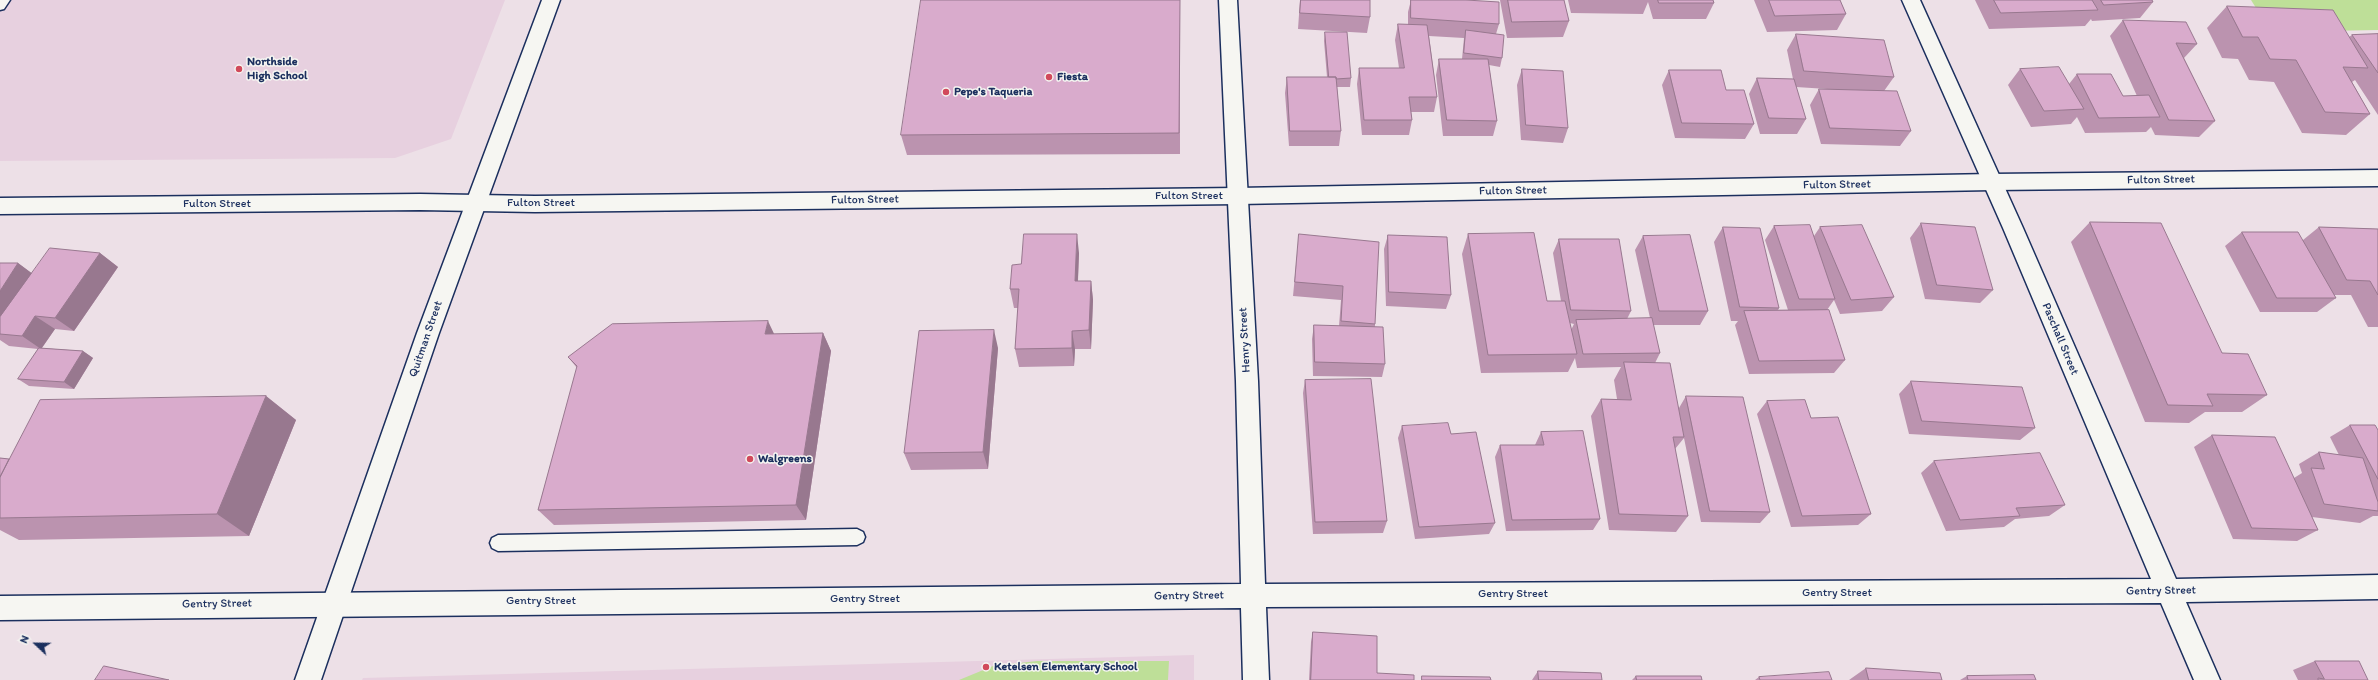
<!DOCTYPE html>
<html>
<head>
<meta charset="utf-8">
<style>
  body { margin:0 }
  #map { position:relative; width:2378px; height:680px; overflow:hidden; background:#ede0e7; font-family:Itim,sans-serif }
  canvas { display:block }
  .north { position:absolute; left:16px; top:624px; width:40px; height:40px; -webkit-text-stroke:3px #f6f6f2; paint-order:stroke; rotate:292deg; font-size:11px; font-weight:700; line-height:16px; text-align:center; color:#1b2f5e }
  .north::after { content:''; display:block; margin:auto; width:14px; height:18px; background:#1b2f5e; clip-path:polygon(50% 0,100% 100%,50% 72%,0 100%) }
</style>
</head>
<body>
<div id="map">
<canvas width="2378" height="680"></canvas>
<div class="north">N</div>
</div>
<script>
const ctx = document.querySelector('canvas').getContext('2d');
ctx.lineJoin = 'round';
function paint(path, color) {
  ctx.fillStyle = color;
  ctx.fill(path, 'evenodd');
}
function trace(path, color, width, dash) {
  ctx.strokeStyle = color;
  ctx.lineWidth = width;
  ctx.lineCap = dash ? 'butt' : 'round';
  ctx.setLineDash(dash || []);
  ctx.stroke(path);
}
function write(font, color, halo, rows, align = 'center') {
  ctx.font = font + ' Itim,sans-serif';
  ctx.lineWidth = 3;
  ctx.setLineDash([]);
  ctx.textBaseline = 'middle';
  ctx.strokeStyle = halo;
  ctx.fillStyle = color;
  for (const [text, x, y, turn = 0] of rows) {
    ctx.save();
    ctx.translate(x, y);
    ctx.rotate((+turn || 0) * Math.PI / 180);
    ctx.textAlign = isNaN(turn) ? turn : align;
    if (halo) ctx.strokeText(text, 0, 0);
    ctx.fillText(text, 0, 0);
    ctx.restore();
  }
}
paint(new Path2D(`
  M0,0H505L451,139L395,158L0,161Z
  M1194,655V680H362L363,678Z`), '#e7d0df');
paint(new Path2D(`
  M2251,0H2378V30L2271,32Z
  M1037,661H1169L1168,680H959L993,666Z`), '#bedf98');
const service = new Path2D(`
  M0,0H10L4,9L0,10Z
  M857,529L863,532L865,537L863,542L857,545L498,551L492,548L490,543L492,538L498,535Z`);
const minor = new Path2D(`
  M1219,0H1237L1258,381L1265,584L2151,579L2003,228L1902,0H1920L2023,228L2176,579L2378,575V599L2186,602L2220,680H2194L2161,603L1266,607L1269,680H1243L1241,608L0,620V596L1241,584L1236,381Z`);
const tertiary = new Path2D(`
  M2378,170V186L1992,190L1238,204L535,212L420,210L0,214V198L420,194L535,196L1238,188L1992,174Z`);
const secondary = new Path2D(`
  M542,0H560L439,333L321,680H295L417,333Z`);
trace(service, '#1b2f5e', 3);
trace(minor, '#1b2f5e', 3);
trace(tertiary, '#1b2f5e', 3);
trace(secondary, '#1b2f5e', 3);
paint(service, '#f6f6f2');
paint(minor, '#f6f6f2');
paint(tertiary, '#f6f6f2');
paint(secondary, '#f6f6f2');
paint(new Path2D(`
  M1180,0V154L907,155L901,135Z
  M1300,0H1370V17L1367,33L1298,29Z
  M1411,0H1466L1499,24L1496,34L1502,58L1500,67L1489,65L1497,121L1493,136H1443L1436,75L1439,59H1462L1464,38L1429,36L1437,97L1434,112H1411L1412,120L1409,135H1362L1357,84L1359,68H1399L1395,40L1398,24L1408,25V12Z
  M1500,0H1564L1569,21L1563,37L1507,38Z
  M1568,0H1713L1714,3L1706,19H1653L1648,2L1643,14L1571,13Z
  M1754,0H1840L1846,14L1837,30L1767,32Z
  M1975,0H2152L2153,2L2140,18L2092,21L2091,19L2085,26L1989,29Z
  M2227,6L2349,37L2352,35L2378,34V115L2355,80L2352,82L2370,114L2346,135L2302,133L2274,82L2249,80L2238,59L2222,58L2207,28Z
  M2123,20L2197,44L2184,58L2215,121L2199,137L2155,135L2151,127L2146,132L2085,133L2077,117L2071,124L2031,127L2008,85L2020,69L2069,84L2077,74L2123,96H2137L2110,36Z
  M1325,32L1351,78L1350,87H1337L1341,131L1339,146H1289L1285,93L1287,77H1327L1324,41Z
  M1796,34L1894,77L1884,91L1911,131L1900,146L1821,144L1810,105L1819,89L1843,90L1796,87L1806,119L1797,134H1760L1749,94L1757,78L1793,79L1787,50Z
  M1522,69L1568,128L1563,143L1521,140L1517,85Z
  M1669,70L1726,90L1754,124L1745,139L1675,138L1662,85Z
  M2090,222L2222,353L2267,395L2242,412H2205L2189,423L2145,422L2071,242Z
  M1921,223L1993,290L1980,303L1925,299L1910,238Z
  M1774,226L1814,236L1820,227L1894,297L1882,311L1840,314L1834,300L1827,310L1845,360L1834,373L1749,374L1735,325L1738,321H1731L1714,242L1723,227L1779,308L1778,310H1788L1765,240Z
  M2319,227L2378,229V327H2368L2351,295H2334L2336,298L2317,312H2260L2225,246L2242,232L2303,240Z
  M1299,234L1375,324V326L1385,364L1382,377L1313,376L1312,339L1314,325L1339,326L1341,300L1293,296Z
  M1468,234L1547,301H1561L1553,253L1559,239L1631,311L1627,319L1650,318L1635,250L1643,236L1708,311L1700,325H1653L1660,353L1655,363L1679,408L1686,396L1770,512L1760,523L1701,522L1684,438L1675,449L1688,516L1676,532L1609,530L1591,416L1601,399H1617L1614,380L1621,367L1577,368L1575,358L1568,372L1481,373L1462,254ZM1570,323L1574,324L1571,330Z
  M1388,235L1451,295L1446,309L1386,306L1384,249Z
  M100,253L118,267L74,331L55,329L42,348L83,351L93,358L74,389L29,386L18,379L38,349L9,346L0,340V263H18L31,273Z
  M1079,253L1078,281H1091L1093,300L1091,349H1075L1074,366L1019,367L1015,349L1018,308H1014L1010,289L1021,264Z
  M823,333L831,351L806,520L554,525L538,510L577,368L568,357L774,334Z
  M998,348L988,469L911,470L904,453Z
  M1305,380L1387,521L1383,533L1313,534L1303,393Z
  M1911,381L2035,428L2020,440L1909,434L1899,394Z
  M266,396L296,420L249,536L19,540L0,530V458L9,459Z
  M1767,401L1811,418L1871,514L1858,525L1791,527L1757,414Z
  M2350,425L2378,430V516H2373L2360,523L2312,517L2318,530L2297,541L2233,539L2194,447L2212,435L2294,478L2302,473L2299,464L2319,452L2339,455L2330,437Z
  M1402,426L1451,434L1495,523L1489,534L1415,539L1398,438Z
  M1541,432L1600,519L1593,530L1506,531L1495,457L1500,445H1535Z
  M1934,461L2065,505L2049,516L2015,519L2004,527L1946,531L1921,473Z
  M1313,632L1377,673L1414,680H1309L1311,642Z
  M2315,661L2368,680H2298L2293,670Z
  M1866,668L1942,680H1849Z
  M1538,671L1602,680H1532Z
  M1636,676L1702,680H1632Z
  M1967,676L2036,680H1960Z
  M1759,677L1832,680H1755Z`), '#bb93af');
paint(new Path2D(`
  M1077,234L1079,253L1077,300L1075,281Z
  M100,253L118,267L74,331L55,318Z
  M18,263L37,277L0,334V291Z
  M1091,281L1093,300L1091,349L1089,330Z
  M35,316L55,329L41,349L22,336Z
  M768,321L777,340L765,334Z
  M994,330L998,348L988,469L983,452Z
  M1072,331L1075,349L1074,366L1072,348Z
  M823,333L831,351L806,520L796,505Z
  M83,351L93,358L74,389L64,382Z
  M266,396L296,420L249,536L217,514Z`), '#98788f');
const building = new Path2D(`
  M921,0H1180L1179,133L901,135Z
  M1301,0H1370V17L1300,13Z
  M1411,0H1466L1499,2V24L1411,18Z
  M1508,0H1564L1569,21L1512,22Z
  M1658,0H1713L1714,3H1659Z
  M1769,0H1840L1846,14L1775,16Z
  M1994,0H2092L2098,10L2001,13Z
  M2101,0H2152L2153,2L2104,5Z
  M2227,6L2333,10L2368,68L2343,67L2370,114L2325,112L2296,60L2270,59L2258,37H2243Z
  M2123,20L2186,22L2197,44L2176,43L2215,121L2169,120Z
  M1398,24L1427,25L1437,97H1409L1412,120H1364L1359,68H1404Z
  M1466,30L1504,35L1502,58L1464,53Z
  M1325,32H1347L1351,78L1336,79V77H1329Z
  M1796,34L1884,40L1894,77L1804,71Z
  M2378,34V73L2352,35Z
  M1439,59H1488L1497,121L1447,120Z
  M2059,67L2084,109L2044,111L2020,69Z
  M1522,69L1563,71L1568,128L1526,125Z
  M1669,70H1721L1726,90H1744L1754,124L1682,123Z
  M2077,74H2111L2123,96L2149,95L2160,117L2099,118Z
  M1287,77H1336L1341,131H1290Z
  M1757,78L1794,79L1806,119L1769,118Z
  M1819,89L1897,91L1911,131L1830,128Z
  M2090,222L2161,223L2222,353L2248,354L2267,395L2207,394L2213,406L2168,405Z
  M1921,223L1975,227L1993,290L1937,285Z
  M1810,225L1835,299H1799L1774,226Z
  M1862,225L1894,297L1851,300L1820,227Z
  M1723,227L1760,228L1779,308L1740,307Z
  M2319,227L2378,229V295L2370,281L2347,280Z
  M2242,232H2298L2336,298H2277Z
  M1534,233L1547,301H1565L1577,354L1488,355L1468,234Z
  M1024,234H1077L1075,281H1091L1089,330L1072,331V348L1015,349L1019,289H1010L1012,265L1021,264Z
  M1299,234L1379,242L1375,324L1341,321L1343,286L1295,282Z
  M1388,235L1447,237L1451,295L1389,292Z
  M1690,235L1708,311H1659L1643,236Z
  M1559,239H1619L1631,311L1571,310Z
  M50,248L100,253L55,318L35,316L22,336L0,334V317Z
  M0,263H18L0,291Z
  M1829,310L1845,360L1759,361L1744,311Z
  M1652,318L1660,353L1583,354L1576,320Z
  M768,321L765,334L823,333L796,505L538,510L577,366L568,357L612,324Z
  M1314,325L1383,327L1385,364L1315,362Z
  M994,330L983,452L904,453L919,331Z
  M39,348L83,351L64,382L18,379Z
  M1624,362L1670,363L1684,437H1673L1688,516L1619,514L1601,399L1631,400Z
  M1371,379L1387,521L1315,522L1305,380Z
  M1911,381L2022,387L2035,428L1922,421Z
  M266,396L217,514L0,518V477L40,400Z
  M1686,396L1743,397L1770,512L1710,511Z
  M1805,400L1811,418L1838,417L1871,514L1802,516L1767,401Z
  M1448,423L1451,434L1476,432L1495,523L1419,527L1402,426Z
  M2350,425H2375L2378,430V479Z
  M1583,431L1600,519L1512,520L1500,445H1544L1541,432Z
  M2212,435L2275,437L2318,530L2252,528Z
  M2319,452L2363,458L2378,502V511L2324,504L2311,468L2324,469Z
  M2040,453L2065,505L2016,508L2020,516L1960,520L1934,461Z
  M0,458L9,459L0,477Z
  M1313,632L1377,636V673L1414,675V680H1311Z
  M2315,661H2359L2368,680H2318V678L2324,679Z
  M104,666L169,680H95Z
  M1866,668L1940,673L1942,680H1869Z
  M1538,671L1601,673L1602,680H1539Z
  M1829,672L1832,680H1760L1759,677Z
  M2034,675L2036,680H1968L1967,676Z
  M1422,676L1490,677L1491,680H1422Z
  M1636,676H1701L1702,680H1637Z`);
paint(building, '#d9abcc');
trace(building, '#98788f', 1);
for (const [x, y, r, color] of [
  [239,69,4,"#d1495b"],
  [1049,77,4,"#d1495b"],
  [946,92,4,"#d1495b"],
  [750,459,4,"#d1495b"],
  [986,667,4,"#d1495b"]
]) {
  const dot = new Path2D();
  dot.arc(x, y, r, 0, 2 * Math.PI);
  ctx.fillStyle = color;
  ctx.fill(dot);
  trace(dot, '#f6f6f2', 1.5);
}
write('bold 12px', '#1b2f5e', '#f6f6f2', [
  ["Northside",247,62],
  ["High School",247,76],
  ["Fiesta",1057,77],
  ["Pepe's Taqueria",954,92],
  ["Walgreens",758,459],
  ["Ketelsen Elementary School",994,667]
], 'left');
write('12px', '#1b2f5e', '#f6f6f2', [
  ["Fulton Street",2161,180,-1],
  ["Fulton Street",1837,185,-1],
  ["Fulton Street",1513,191,-1],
  ["Fulton Street",1189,196],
  ["Fulton Street",865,200,-1],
  ["Fulton Street",541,203],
  ["Fulton Street",217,204],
  ["Quitman Street",426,339,-71],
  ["Paschall Street",2060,339,67],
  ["Henry Street",1245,340,-93],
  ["Gentry Street",2161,591,-1],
  ["Gentry Street",1837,593],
  ["Gentry Street",1513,594],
  ["Gentry Street",1189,596,-1],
  ["Gentry Street",865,599],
  ["Gentry Street",541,601],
  ["Gentry Street",217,604,-1]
]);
</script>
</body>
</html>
